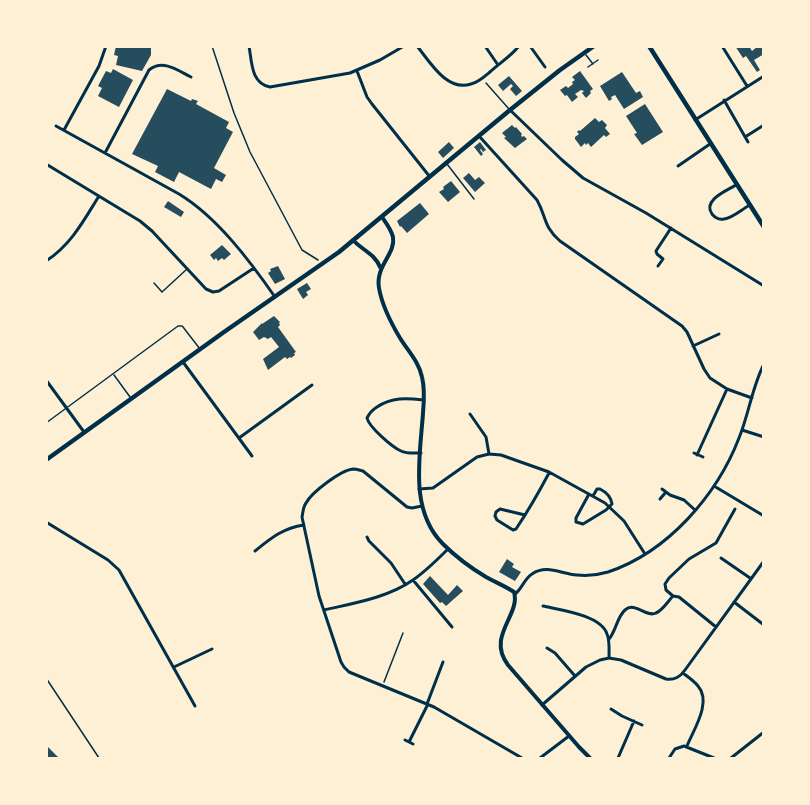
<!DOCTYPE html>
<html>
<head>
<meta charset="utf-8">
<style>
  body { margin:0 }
  #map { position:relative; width:810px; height:805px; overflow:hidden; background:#fdf0d5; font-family:"Space Grotesk",sans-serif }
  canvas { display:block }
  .frame { position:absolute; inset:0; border:48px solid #fdf0d5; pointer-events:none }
</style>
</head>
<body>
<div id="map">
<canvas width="810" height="805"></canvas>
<div class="frame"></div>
</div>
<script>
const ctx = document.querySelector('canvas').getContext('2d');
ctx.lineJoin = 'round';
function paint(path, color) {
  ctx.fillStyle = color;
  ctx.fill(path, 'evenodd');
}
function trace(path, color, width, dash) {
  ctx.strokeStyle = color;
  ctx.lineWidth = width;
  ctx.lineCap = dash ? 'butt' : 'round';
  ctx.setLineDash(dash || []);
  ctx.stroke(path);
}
paint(new Path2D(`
  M116,46H151V55L142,71L116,65L118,56L114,55Z
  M735,46H749L752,51L758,46H764V54L754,60L760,70L757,72L746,56L743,58Z
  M113,69L133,80L119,107L98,96L102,88L98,86L106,71L111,73Z
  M580,71L593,89L590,91L591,93L586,98L582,93L584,91L581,90L575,94L578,97L572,102L567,95L565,96L560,90L566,86L568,88L573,84L572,82L575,80L572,77Z
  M622,72L636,93L640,91L643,97L624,109L615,95L611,97L612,99L609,101L600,86Z
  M509,76L522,91L516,96L510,89L513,86L511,84L503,91L498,85Z
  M167,89L191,101L192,99L198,101L196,104L229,122L226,128L233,132L214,168L226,175L222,182L216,179L211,189L179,172L174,182L155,172L158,166L132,154Z
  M645,104L663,132L642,145L634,134L637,133L626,116Z
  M595,118L599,122L602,120L607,125L605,128L610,134L606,137L604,135L591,147L588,143L586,145L585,143L581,147L575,139V137L579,134L577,132L579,130L580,131Z
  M512,125L515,128L516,127L522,134L521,135L522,137L524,136L527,139L515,148L504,138L506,137L502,133Z
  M449,142L454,148L443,158L438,152Z
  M480,142L486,150L483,152L481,149L480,150L483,154L481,156L474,147Z
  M469,173L475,180L479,177L485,183L475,192L463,178Z
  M451,181L460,192L448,202L439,192L444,189L443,187Z
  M168,201L184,212L181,217L164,207Z
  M420,203L429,214L407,233L401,226L400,227L397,221Z
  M222,245L231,254L224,260L222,258L218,261L216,258L214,260L210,255Z
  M278,266L285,279L275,284L268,273L271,271L270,269Z
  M307,283L311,289L306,292L308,295L303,299L297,289Z
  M274,316L280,322L279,323L280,325L278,327L296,352L294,353L295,355L291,358L290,357L287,359L285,357L268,370L263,359L279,347L271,337L268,339L264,337L259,340L253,332L262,323V324Z
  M507,559L514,564L512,567L521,572L515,581L499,572Z
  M430,576L448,595L457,585L463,591L446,606L442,602L440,603L423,584Z
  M46,745L59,758H46Z`), '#264d5e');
trace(new Path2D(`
  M212,46L234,113L250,152L302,250L318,260
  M46,678L99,758
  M384,682L403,633`), '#003049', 1.5);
trace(new Path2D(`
  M586,55L593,64
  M588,67L598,60
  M486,83L509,109
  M447,164L474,199
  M154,283L162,292L187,269
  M114,375L130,397
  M46,423L178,326H182L183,327L200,349`), '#003049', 1.5);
trace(new Path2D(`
  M249,46C252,63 251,83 270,87L350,73L380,60L404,46
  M417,46C430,62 447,92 471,84C479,82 485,76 491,71C500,63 511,56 519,46
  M485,46L498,65
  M530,46L545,67
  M722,46L747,86
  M357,71L367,97L372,104L430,177
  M724,100L748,142
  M510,110L562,160L583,178L646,213L764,286
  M695,120L764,76
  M56,126L179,194C217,217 250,261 275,297
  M64,130L99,66L106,46
  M479,136L537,200C547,218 543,226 560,241L682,326L687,332L704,369L710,378L727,389L752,398
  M745,137L764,125
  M105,153L149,70C163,59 177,70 191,77
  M46,164L140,221L152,231L206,289L213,292L219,291L254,268
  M678,166L710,144
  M736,185C728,190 702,200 712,214C715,218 720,220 724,219C733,218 742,209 750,205
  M46,261C71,245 84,220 99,196
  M658,266L663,259L657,254L656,251L671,228
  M693,346L719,334
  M183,362L252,456
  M46,380L84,432
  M470,414L486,437L489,454
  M742,430L764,437
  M239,438L312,385
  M421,453C414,453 407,454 401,451C392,447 369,427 367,418C370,412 372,410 377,407C392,397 406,398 424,400
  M694,453L703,457
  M697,455L727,389
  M714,486L764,516
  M419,489L433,488L477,457L489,454L501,455L549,472L605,503L624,521L645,554
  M662,489L670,495L684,500L695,510
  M589,494L576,518V522L583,524L606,510L612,504C611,497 606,492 600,489H597L593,496
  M660,499L666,492
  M422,506L412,508L407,507L363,471C359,470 357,469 353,469C341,470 312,492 306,503C303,507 303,512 302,517L319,596L341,662L344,667L349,672L434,707L522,758
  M525,515L500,509L496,512L495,516L497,520L513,530L516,529C528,511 539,492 549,473
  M46,522L108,560L119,570L195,706
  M367,537L369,541L391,563L405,584
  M255,551C271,538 283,528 304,525
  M721,558L750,578
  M413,580L452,627
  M515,594C522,589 524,579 532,574C547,564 561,574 577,575C587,576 598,575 608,572C668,552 717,495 739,438C749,414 752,387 764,364
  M734,602L764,625
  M543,606C560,610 601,615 607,634C610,641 609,650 609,658
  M324,610C354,603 387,598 413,580C426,571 437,560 448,549
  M716,627L679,597L673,596L666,590L665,584L669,578L689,559L716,543L735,509
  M609,639C616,631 617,617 625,610C635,601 646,618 656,613C663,610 668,601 673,596
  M547,648L555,653L575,676
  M174,667L212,649
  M683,673C688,677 694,681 698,686C712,702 694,729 687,746
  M427,704L443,662
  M542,705L586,667L600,660L609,658L621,660L666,679C675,680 680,677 685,670L764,561
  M611,709L622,716L642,725
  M405,740L413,744
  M409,742L428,704
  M540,758L569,736
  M618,758L634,721
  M669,758L675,749L684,746L714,758
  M731,758L764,732`), '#003049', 3);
trace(new Path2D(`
  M382,217C386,223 391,229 393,237C396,254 375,266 379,288C382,305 391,323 400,338C408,351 419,362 422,377C425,389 424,402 423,413C420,457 409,510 443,544C455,556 471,568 486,577C495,582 505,586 514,592C521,615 486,636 508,665L579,747L590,758
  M353,240C362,250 375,254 380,267`), '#003049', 4);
trace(new Path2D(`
  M649,46L764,227
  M46,460L224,332L339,252L510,110L560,70L594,46`), '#003049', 4.5);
</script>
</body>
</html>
